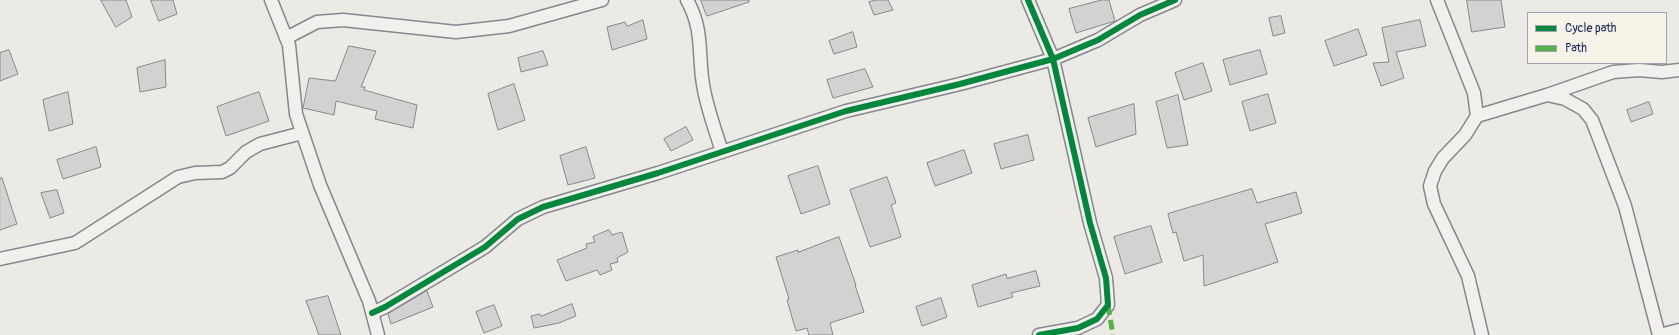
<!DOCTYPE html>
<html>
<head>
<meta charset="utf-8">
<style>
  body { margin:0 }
  #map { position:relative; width:1679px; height:335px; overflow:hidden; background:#ebeae5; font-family:Pangolin,sans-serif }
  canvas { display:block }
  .legend { position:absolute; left:1527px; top:12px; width:140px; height:52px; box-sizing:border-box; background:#f7f3e8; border:1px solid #9fa5b1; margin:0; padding:5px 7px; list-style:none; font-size:12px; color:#1b2f5e }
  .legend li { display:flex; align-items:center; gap:8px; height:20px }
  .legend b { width:20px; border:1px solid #9fa5b1 }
</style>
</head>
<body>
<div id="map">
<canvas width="1679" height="335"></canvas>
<ul class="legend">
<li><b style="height:5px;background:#00873e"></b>Cycle path</li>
<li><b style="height:5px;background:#55b248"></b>Path</li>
</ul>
</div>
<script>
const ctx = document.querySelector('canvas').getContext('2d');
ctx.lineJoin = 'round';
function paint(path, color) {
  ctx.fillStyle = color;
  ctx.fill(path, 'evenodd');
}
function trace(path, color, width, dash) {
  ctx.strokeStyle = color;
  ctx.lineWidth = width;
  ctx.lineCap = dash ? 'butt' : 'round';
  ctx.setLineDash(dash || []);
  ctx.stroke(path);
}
const building = new Path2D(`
  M101,0H126L132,17L116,27Z
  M151,0H173L177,14L159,21Z
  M701,0H749V2L707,16Z
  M878,0H888L893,10L874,15L869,2Z
  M1102,0H1109L1115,21L1076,33L1069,9Z
  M1467,0H1501L1505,27L1472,32Z
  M1281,16L1285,33L1273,36L1269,18Z
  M643,20L647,39L612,50L607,27L625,22L627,26Z
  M1420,20L1426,46L1396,52L1404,78L1381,86L1373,63L1389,62L1382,28Z
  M1358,29L1367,55L1334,66L1325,41Z
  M853,32L857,47L834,54L829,41Z
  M349,46L376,51L361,87H365L364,90L417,105L413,128L375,119L377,111L336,101L334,115L303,108L309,78L335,81Z
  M9,50L18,74L0,81V53Z
  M1260,50L1267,74L1230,85L1223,60Z
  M543,51L548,65L521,72L518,58Z
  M165,60L166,87L140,92L137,68Z
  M1203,63L1212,91L1184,100L1175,73Z
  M865,69L873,87L833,98L827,80Z
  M514,84L525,120L498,130L488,94Z
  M68,92L73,124L49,131L43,100Z
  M259,92L269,121L226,136L217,107Z
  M1268,94L1276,123L1250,131L1242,102Z
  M1178,95L1188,145L1167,148L1156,102Z
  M1649,102L1653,114L1631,122L1627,110Z
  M1134,104L1136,134L1096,147L1088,118Z
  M686,127L693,140L671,151L664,139Z
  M1028,135L1034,160L1001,169L994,144Z
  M96,147L101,167L63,179L57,160Z
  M586,147L595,178L568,185L560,156Z
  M964,150L972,173L935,186L927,163Z
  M818,166L830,204L801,214L788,176Z
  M887,177L896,203L891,205L901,237L870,247L850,190Z
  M0,178H2L17,224L0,230Z
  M1252,189L1257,203L1296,192L1302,213L1265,224L1278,262L1204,286L1203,255L1184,261L1176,232L1173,233L1168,214Z
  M57,190L64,213L50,218L41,193Z
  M1151,226L1162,262L1125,274L1114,237Z
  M609,230L612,235L622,232L628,252L617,258L618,262L610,264L612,270L600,275L597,270L566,281L557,260L587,248L586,244L595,242L593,237Z
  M839,237L856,285H855L864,312L830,323L833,335H809L807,328L796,331L787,300L789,299L776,257L798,250V252Z
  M1036,271L1040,286L1011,293L1013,297L978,307L972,285L1006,274L1007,278Z
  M427,291L433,307L391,324L388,314Z
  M328,296L341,335H319L306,301Z
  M941,298L947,317L922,326L916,307Z
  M572,304L576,316L559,323L534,328L531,316L540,314L541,316Z
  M494,305L502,326L484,333L476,312Z`);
paint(building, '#d2d2d0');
trace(building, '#85888f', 1);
const street = new Path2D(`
  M271,0L289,45L296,114L320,185L369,301L378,335
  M687,0C705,32 697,57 704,90C708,111 716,132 722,152
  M1028,0L1053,59L1090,223L1106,278L1108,305L1097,319L1078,328L1039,335
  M1437,0L1474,93L1477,116L1465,135L1443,158L1435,171L1430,186L1434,204L1468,276L1482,335
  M286,38L317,22L343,20L456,32L509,26L602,0
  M1547,95L1613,72L1639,70L1662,72L1679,70
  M1477,116L1547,95L1565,99L1583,109L1592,120L1625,206L1659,335
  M0,259L75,243L178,177L195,173L222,172L230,168L246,152L260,144L302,133
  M372,313L385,307L485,247L518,219L543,207L658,173L846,111L960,84L1053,59L1098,40L1140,15L1175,0
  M1660,335L1679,330`);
trace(street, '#85888f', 15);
trace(street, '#f1f0ec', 12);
trace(new Path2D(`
  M1108,305L1113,335`), '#55b248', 5, [10, 5]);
trace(new Path2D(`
  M1028,0L1053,59L1090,223L1106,278L1108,305L1097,319L1078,328L1039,335
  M372,313L385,307L485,247L518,219L543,207L658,173L846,111L960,84L1053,59L1098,40L1140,15L1175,0`), '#00873e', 6);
</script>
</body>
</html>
